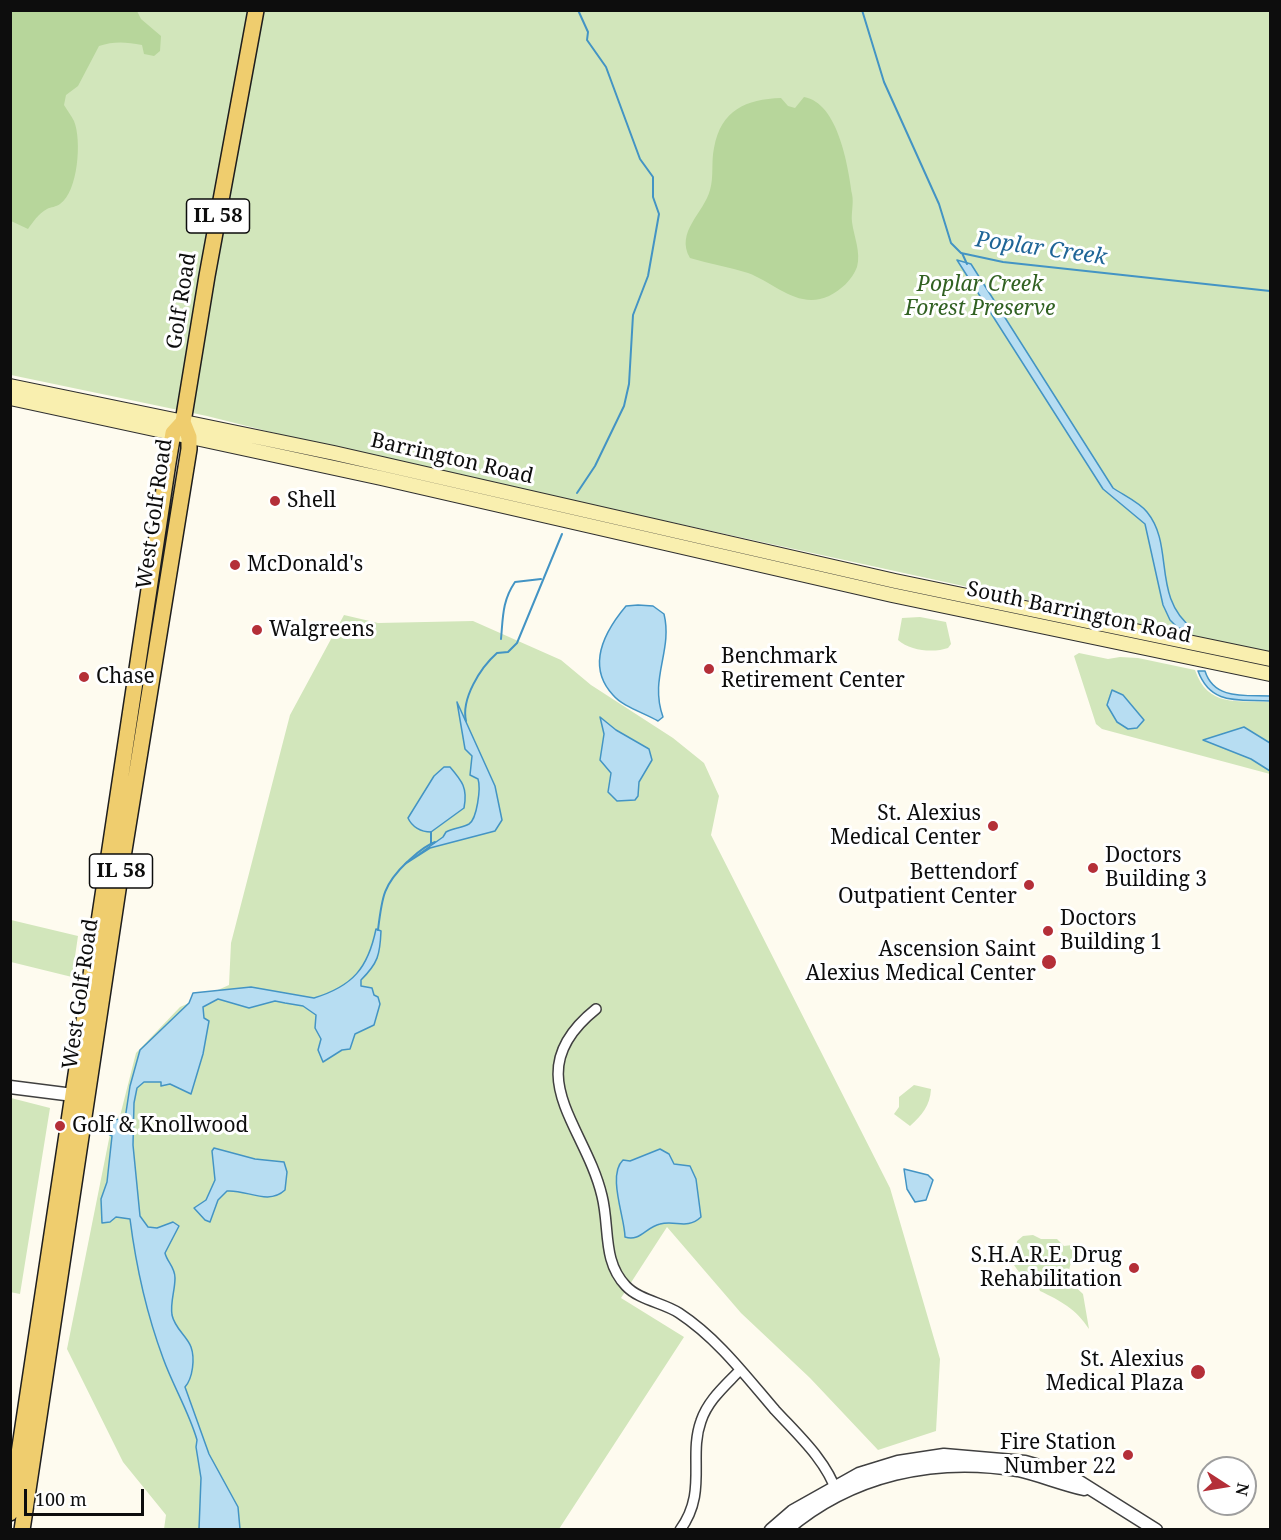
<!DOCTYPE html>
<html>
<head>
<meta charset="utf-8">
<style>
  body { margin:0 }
  #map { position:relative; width:1281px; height:1540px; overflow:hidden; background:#fefbef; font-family:"Noto Serif",serif }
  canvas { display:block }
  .frame { position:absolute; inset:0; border:12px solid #0d0d0d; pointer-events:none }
  .north { position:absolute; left:1197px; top:1456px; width:60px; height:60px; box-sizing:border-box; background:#fff; border:2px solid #9e9e9e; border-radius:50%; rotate:102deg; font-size:16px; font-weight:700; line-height:24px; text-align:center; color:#0d0d0d }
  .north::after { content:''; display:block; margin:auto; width:21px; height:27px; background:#b42f38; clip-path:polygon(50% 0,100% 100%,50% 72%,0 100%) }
  .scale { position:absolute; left:24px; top:1489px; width:120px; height:27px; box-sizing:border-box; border:3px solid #0d0d0d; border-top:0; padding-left:8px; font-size:18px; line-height:21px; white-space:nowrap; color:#0d0d0d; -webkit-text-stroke:4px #fff; paint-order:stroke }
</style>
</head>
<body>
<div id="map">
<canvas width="1281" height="1540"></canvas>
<div class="frame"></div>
<div class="north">N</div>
<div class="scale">100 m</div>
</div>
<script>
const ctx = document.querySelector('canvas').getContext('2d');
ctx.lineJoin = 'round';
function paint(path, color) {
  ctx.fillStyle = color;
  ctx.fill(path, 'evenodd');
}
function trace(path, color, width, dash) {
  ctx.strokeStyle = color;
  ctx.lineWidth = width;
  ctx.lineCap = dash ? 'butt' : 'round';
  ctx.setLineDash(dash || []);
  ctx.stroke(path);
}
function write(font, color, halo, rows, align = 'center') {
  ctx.font = font + ' "Noto Serif",serif';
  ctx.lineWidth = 6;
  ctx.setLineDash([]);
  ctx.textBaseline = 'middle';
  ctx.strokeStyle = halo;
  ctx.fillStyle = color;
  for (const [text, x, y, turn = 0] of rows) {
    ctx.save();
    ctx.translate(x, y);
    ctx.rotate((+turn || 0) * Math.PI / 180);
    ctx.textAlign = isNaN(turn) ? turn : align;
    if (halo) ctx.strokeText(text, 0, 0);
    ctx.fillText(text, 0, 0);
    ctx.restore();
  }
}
paint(new Path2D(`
  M10,11H1270V653L350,452L207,416L11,375Z
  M344,615L378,623L473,621L561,660L591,685L673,738L704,763L719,796L711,835L890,1188L940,1359L936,1431L878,1450L810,1378L741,1313L667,1227L621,1298L684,1337L559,1529H164L166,1515L123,1462L67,1349L113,1119L120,1116L136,1053L180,1007L229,985L231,943L290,715Z
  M920,617L946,622L951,644L948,648C934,653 910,651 898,640L902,618Z
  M1079,653L1108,659L1120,657L1138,658L1195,670C1208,708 1237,700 1270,702V774L1102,729L1096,724L1074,656Z
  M11,920L78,936L72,977L11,962Z
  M914,1085L931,1089C930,1106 922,1115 910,1126L894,1114L899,1107V1097Z
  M11,1098L50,1108L20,1294L10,1292Z
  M1033,1235L1041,1239H1057L1064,1246L1080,1244L1084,1250L1071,1262L1067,1279L1083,1294L1089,1329C1076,1309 1061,1301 1040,1291L1035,1280L1021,1275L1014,1265L1017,1241L1023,1236Z`), '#d2e6bb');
paint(new Path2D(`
  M10,11H137L141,19L161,36L160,51L154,56L144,54L142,45C126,42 114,41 99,46L78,86L66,95L64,105C67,110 71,115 74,121C82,140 78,192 60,204C56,207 51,207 47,209C38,214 33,222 28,229L11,221Z
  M804,97C838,103 848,165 852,194C854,203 851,213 852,222C854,237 861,252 857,267C852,280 841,290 829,296C798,310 775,283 748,273C730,267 709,264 690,258C675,232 704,213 710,190C714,177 711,162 714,148C721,110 746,99 781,98L788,106L795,108Z`), '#b7d69b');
const water = new Path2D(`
  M957,260L971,264L1113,488C1123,495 1139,502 1147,512C1175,546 1151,597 1193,629L1178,628L1170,620L1163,605L1145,524L1103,489Z
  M638,605L653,606L664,614C673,651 649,678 663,717L658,721C645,713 623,707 613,695C586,666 605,631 626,606Z
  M1198,671H1205C1214,700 1245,695 1270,696V701C1239,699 1211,706 1198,671Z
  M1112,690L1123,695L1144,720L1137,728L1128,729L1117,722L1107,705Z
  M457,702L495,786L502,820L495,831L430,848L405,864L443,837L446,832C453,828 462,828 469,824C477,819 481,788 478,779L470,775L472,756L465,749Z
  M600,717L616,730L649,749L652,760L639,782L638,796L635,800L617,801L608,792L611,773L600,760L604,734Z
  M1244,727L1270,743V771L1251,759L1203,740Z
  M444,767H450C462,781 468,788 464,808L431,832C421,832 412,827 408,818L434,776Z
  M376,929L381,931C380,955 378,963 361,980V986L372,988L374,995L378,997L380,1004L374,1025L355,1034L350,1049L342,1050L323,1062L318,1050L321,1039L315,1028L316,1015L303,1006L285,1003L275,1001L249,1008L218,999L203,1007L204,1018L209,1021L203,1054L191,1094L170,1084L161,1086V1082H144L137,1088L134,1103L133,1145L140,1216L148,1227L157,1228L173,1222L179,1226L165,1253C167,1262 175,1267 175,1278C175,1291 170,1302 172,1315C175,1329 187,1336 191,1347C195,1358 193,1378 185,1387L209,1454L238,1507L240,1529H199L201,1478L196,1447L197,1440C189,1412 173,1386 163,1358C146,1312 136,1266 130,1219L116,1217L110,1222L102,1223L101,1199L107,1182L112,1136L103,1131L102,1120L125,1119L130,1086L140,1050L189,1003L193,993L251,987L314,998C353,986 368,968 376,929Z
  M214,1148L255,1159L284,1162L287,1172L285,1190C268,1206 246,1189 227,1191L218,1200L210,1222L205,1220L194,1208L206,1200L215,1180L212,1151Z
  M660,1149L669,1154L674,1164L690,1166L696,1179L701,1217C687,1230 676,1220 660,1224C646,1227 640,1242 625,1237C625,1218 607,1175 623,1160L630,1161Z
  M904,1169L928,1175L933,1180L926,1200L915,1202L907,1189Z`);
paint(water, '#b7ddf2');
trace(water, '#4394c4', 1.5);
trace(new Path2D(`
  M862,10L884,82L939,204L951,243L961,253L1003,262L1270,291
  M962,253L967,264
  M577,493L595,466L624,406L629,384L633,315L648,276L659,214L653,197V177L640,159L606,67L587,40L588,32L578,10
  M501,639C503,618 502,601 515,582L541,579
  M466,721C461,699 480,668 497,653L508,652L517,643L562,534
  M431,832V843
  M378,930C382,897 383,885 407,862C416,854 424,846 435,842`), '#4394c4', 2);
const minor = new Path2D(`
  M596,1009C516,1073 585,1124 602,1196C610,1228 602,1261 626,1286C639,1300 664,1303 679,1313C717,1338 745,1375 775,1410C798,1435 826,1460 837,1493
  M680,1530C708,1492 688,1457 701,1421C708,1400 725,1386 740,1370`);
const tertiary = new Path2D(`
  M10,1087L81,1096
  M771,1530L793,1511L859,1474L898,1462L944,1455L1025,1462L1067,1474L1156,1530
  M786,1530C851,1474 935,1456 1018,1470C1040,1475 1062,1484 1084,1489`);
const secondary = new Path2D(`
  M10,386L334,453L895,581L1270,659
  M10,398L381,478L892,595L1270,674`);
const primary = new Path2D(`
  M183,422L207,276L256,10
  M10,1513L168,463L173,433L183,422
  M22,1530L122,863L189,449V437L183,422`);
trace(minor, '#404040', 12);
trace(tertiary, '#404040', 15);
trace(secondary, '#2f2f2f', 16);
trace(primary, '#1e1e1e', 18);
trace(minor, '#fff', 9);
trace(tertiary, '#fff', 12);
trace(secondary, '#f9efaf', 14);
trace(primary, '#efcd6e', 15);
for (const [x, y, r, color] of [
  [275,501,6,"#b42f38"],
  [235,565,6,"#b42f38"],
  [257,630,6,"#b42f38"],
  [709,669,6,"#b42f38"],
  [84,677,6,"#b42f38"],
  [993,826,6,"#b42f38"],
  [1093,868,6,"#b42f38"],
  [1029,885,6,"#b42f38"],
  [1048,931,6,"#b42f38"],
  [1049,962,8,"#b42f38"],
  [60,1126,6,"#b42f38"],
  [1134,1268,6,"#b42f38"],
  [1198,1372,8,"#b42f38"],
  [1128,1455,6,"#b42f38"]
]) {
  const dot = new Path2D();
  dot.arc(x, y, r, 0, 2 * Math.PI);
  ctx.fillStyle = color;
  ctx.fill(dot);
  trace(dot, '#fff', 2);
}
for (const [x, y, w] of [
  [218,216,63],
  [121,871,63]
]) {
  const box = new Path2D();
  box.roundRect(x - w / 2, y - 17, w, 34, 4.5);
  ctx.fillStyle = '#fff';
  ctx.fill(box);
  trace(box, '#0d0d0d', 1.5);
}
write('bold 20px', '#0d0d0d', null, [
  ["IL 58",218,216],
  ["IL 58",121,871]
]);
write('italic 21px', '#316122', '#fff', [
  ["Poplar Creek",980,285],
  ["Forest Preserve",980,309]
]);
write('21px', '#0d0d0d', '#fff', [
  ["Golf Road",182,301,-81],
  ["Barrington Road",452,459,13],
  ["West Golf Road",155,514,-82],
  ["South Barrington Road",1079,613,12],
  ["West Golf Road",81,994,-82]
]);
write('21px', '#0d0d0d', '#fff', [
  ["Shell",287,501],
  ["McDonald's",247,565],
  ["Walgreens",269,630],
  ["Benchmark",721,657],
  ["Retirement Center",721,681],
  ["Chase",96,677],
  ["St. Alexius",981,814,"right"],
  ["Medical Center",981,838,"right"],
  ["Doctors",1105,856],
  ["Building 3",1105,880],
  ["Bettendorf",1017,873,"right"],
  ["Outpatient Center",1017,897,"right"],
  ["Doctors",1060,919],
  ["Building 1",1060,943],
  ["Ascension Saint",1036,950,"right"],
  ["Alexius Medical Center",1036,974,"right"],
  ["Golf & Knollwood",72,1126],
  ["S.H.A.R.E. Drug",1122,1256,"right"],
  ["Rehabilitation",1122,1280,"right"],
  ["St. Alexius",1184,1360,"right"],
  ["Medical Plaza",1184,1384,"right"],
  ["Fire Station",1116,1443,"right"],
  ["Number 22",1116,1467,"right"]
], 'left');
write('italic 22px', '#1f6597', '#fff', [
  ["Poplar Creek",1041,249,8]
]);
</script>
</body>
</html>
